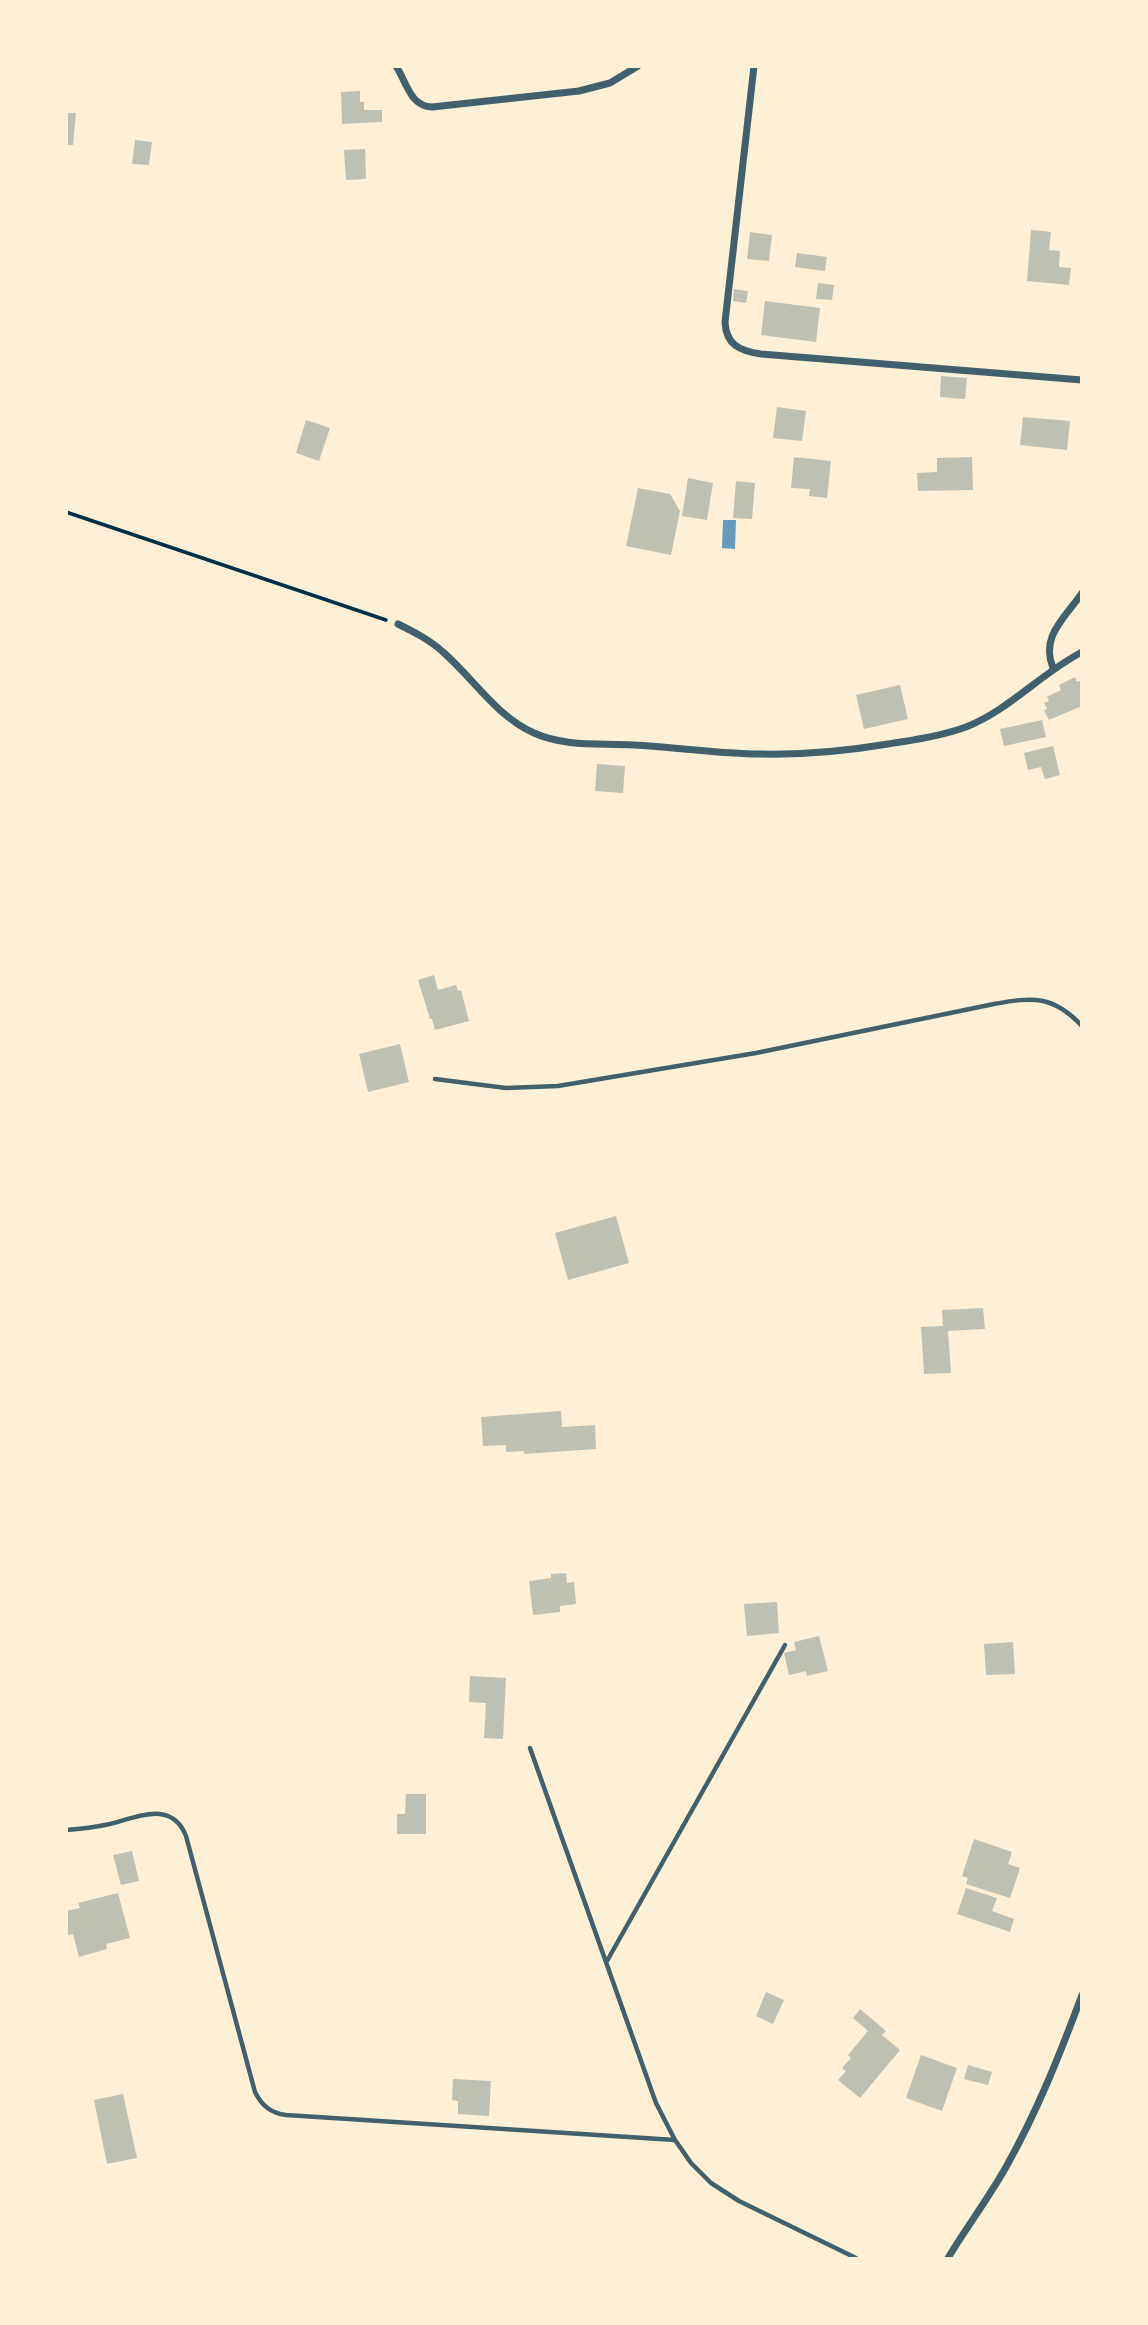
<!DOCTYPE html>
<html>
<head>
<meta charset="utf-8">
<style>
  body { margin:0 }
  #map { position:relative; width:1148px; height:2325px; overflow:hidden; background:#fdf0d5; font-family:"Exo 2",sans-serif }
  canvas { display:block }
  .frame { position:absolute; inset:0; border:68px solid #fdf0d5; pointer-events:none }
</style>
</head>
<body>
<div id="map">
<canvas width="1148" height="2325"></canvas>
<div class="frame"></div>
</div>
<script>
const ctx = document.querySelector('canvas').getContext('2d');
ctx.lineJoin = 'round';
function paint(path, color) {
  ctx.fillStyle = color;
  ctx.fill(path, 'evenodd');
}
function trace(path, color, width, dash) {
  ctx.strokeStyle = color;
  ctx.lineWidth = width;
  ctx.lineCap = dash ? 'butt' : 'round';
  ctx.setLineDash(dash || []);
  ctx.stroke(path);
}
paint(new Path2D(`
  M723,520H736L735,549L722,548Z`), '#669bbc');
paint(new Path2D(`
  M360,91V102H364V110H382V122L342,124L341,92Z
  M66,113H76L73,145H66Z
  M135,140L152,142L149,165L132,164Z
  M365,149L366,179L346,180L344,150Z
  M1031,230L1051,232L1049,250L1060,251L1059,267L1071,268L1069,285L1027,281Z
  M750,232L772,235L769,261L747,259Z
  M797,253L827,257L825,271L795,267Z
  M818,283L834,285L832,300L816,299Z
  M734,289L748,291L746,303L733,301Z
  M765,301L820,308L816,342L761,335Z
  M941,376L967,378L965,399L940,397Z
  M777,407L806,411L802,441L773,438Z
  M1023,417L1070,421L1067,450L1020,445Z
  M306,420L330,428L319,461L296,453Z
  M794,457L831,461L827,498L809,496L810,489L791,488Z
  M972,457L973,490L918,491L917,473L937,472V458Z
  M688,478L713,483L707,520L682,516Z
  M736,481L755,483L752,519L733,518Z
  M638,488L670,494L680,511L671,555L626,546Z
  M1075,677L1077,682L1082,680V706L1049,720L1044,710L1047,709L1044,703L1049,701L1047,697L1061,690L1059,685Z
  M900,685L908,719L864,729L856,695Z
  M1042,720L1046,737L1004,746L1000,729Z
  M1053,746L1060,775L1045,779L1041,767L1028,770L1024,753Z
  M597,764L625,766L623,793L595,791Z
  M434,975L438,990L456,985L458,991L461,990L469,1021L435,1030L432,1019H430L418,980Z
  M400,1044L409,1082L368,1092L359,1054Z
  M616,1216L629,1263L568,1280L555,1233Z
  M983,1308L985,1329L948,1331L951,1373L924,1374L921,1327L943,1326L942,1310Z
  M561,1411L562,1427L595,1425L596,1449L524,1454V1451L506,1452V1445L483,1446L481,1417Z
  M566,1573L567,1583L574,1582L576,1604L560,1606V1612L533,1615L529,1581L551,1578V1574Z
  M777,1602L779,1633L747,1636L744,1604Z
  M819,1636L828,1671L807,1676L806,1671L789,1675L784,1653L796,1650L794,1642Z
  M1013,1642L1015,1674L986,1675L984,1644Z
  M470,1676L506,1678L503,1739L484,1738L486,1703L469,1702Z
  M406,1794H426V1834H397V1814H405Z
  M974,1839L1012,1852L1008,1864L1020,1868L1010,1898L966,1884L968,1878L962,1876Z
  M132,1851L139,1881L121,1885L113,1855Z
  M966,1888L997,1898L992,1911L1014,1919L1010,1932L957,1914Z
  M118,1893L130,1938L106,1944L107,1949L79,1957L73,1934L68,1935L66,1911L80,1908L78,1903Z
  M766,1992L784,2000L773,2024L756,2016Z
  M860,2009L886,2031L882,2035L900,2050L860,2098L838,2080L846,2071L842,2068L851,2058L848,2055L868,2031L853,2018Z
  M921,2055L957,2068L942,2111L906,2098Z
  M968,2065L992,2072L988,2085L964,2079Z
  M453,2079L491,2081L489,2116L458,2114V2101L452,2100Z
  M123,2094L137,2158L107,2164L94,2100Z`), '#bec0b2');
trace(new Path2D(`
  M66,512L386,620`), '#003049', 3.5);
trace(new Path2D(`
  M435,1079L506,1088L558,1086L756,1053L994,1004C1033,997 1053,995 1082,1026
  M530,1748L656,2103L675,2140L691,2163L711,2183L739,2201L856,2258
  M66,1830C81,1829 96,1827 110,1824C138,1817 172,1800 186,1836L255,2092C262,2106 271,2113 286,2115L675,2140
  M607,1961L785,1645`), '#3f606c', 4.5);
trace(new Path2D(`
  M396,66C407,83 410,106 432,107L579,91L610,83L638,66
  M754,66L725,322C726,345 740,351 761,354L1082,380
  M398,624C414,632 430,640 443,652C474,679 495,715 534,733C565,747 600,743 633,745C676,747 718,754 761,754C803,755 846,751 888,744C914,740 941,736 966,727C1009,710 1040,674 1082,652
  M1053,668C1040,636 1065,618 1082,593
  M948,2258C966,2228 988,2199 1006,2167C1037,2112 1060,2054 1082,1995`), '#3f606c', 7);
</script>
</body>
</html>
